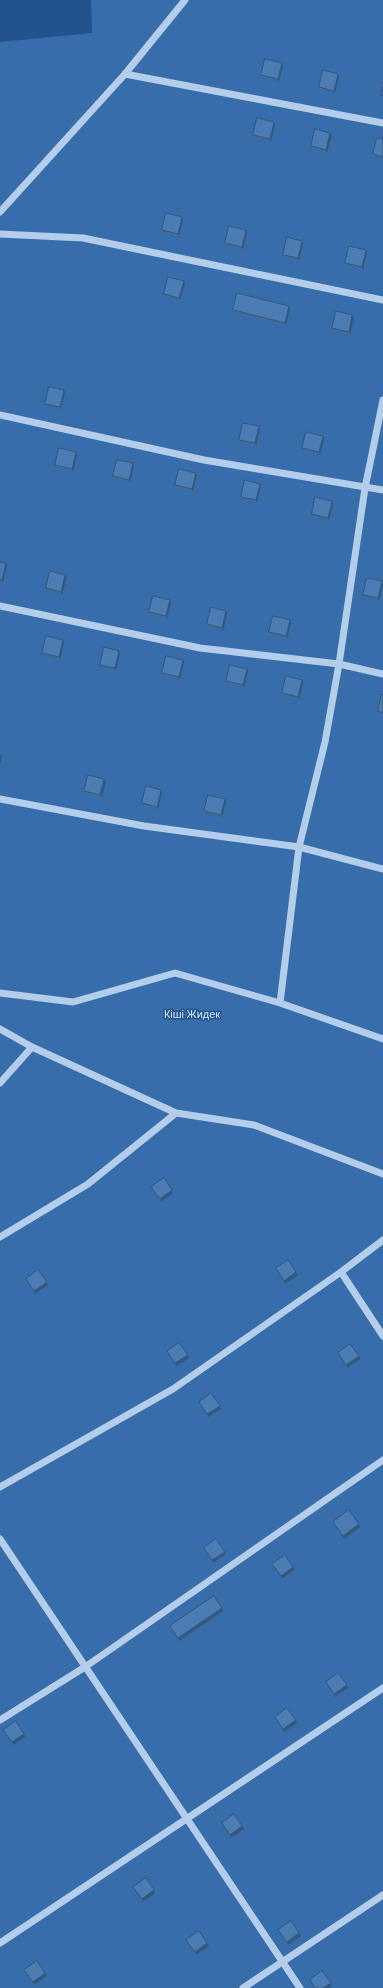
<!DOCTYPE html>
<html>
<head>
<meta charset="utf-8">
<style>
  body { margin:0 }
  canvas { display:block; background:#23538e }
</style>
</head>
<body>
<canvas width="383" height="1988"></canvas>
<script>
const ctx = document.querySelector('canvas').getContext('2d');
ctx.lineJoin = 'round';
function paint(path, color) {
  ctx.fillStyle = color;
  ctx.fill(path, 'evenodd');
}
function trace(path, color, width, dash) {
  ctx.strokeStyle = color;
  ctx.lineWidth = width;
  ctx.lineCap = dash ? 'butt' : 'round';
  ctx.setLineDash(dash || []);
  ctx.stroke(path);
}
function write(font, color, halo, rows, align = 'center') {
  ctx.font = font + ' Cabin,sans-serif';
  ctx.lineWidth = 3;
  ctx.setLineDash([]);
  ctx.textBaseline = 'middle';
  ctx.strokeStyle = halo;
  ctx.fillStyle = color;
  for (const [text, x, y, turn = 0] of rows) {
    ctx.save();
    ctx.translate(x, y);
    ctx.rotate((+turn || 0) * Math.PI / 180);
    ctx.textAlign = isNaN(turn) ? turn : align;
    if (halo) ctx.strokeText(text, 0, 0);
    ctx.fillText(text, 0, 0);
    ctx.restore();
  }
}
paint(new Path2D(`
  M91,0H383V1988H0V42L92,33Z`), '#376dab');
trace(new Path2D(`
  M125,74L383,123
  M0,212L125,74L185,0
  M0,234L83,238L383,300
  M0,415L204,460L383,490
  M0,606L200,648L339,664L383,674
  M0,799L144,826L299,847L383,869
  M0,993L73,1002L175,973L280,1003L383,1039
  M280,1003L299,847L325,742L339,664L365,488L383,400
  M0,1029L32,1047L176,1113L254,1125L383,1174
  M0,1083L32,1047
  M0,1237L88,1184L176,1113
  M341,1272L383,1336
  M0,1487L173,1389L341,1272L383,1240
  M0,1539L300,1988
  M0,1720L85,1667L383,1460
  M0,1943L383,1688
  M243,1988L383,1895`), '#b3cdeb', 7);
paint(new Path2D(`
  M283,66L279,82L262,78L261,75Z
  M339,77L335,93L320,90L319,87Z
  M275,125L271,142L254,138L253,135Z
  M330,133L332,136L327,153L312,149L311,146Z
  M383,139V160L374,157L373,154Z
  M182,217L183,220L179,237L163,233L162,230Z
  M247,233L243,250L226,246L225,243Z
  M303,244L299,261L284,258L283,255Z
  M367,253L363,270L346,266L345,263Z
  M185,284L180,300L165,297L164,294Z
  M290,309L286,326L234,313L233,310Z
  M354,318L350,335L333,331L332,328Z
  M65,393L61,410L46,407L45,404Z
  M259,426L260,429L256,446L240,443L239,440Z
  M323,436L324,439L320,455L303,451L302,448Z
  M77,455L73,472L56,468L55,465Z
  M133,463L134,466L130,483L114,479L113,476Z
  M196,473L197,475L193,492L177,488L175,485Z
  M260,484L261,487L257,503L242,500L241,497Z
  M333,504L329,521L313,517L312,514Z
  M0,562L6,563L7,566L3,583L0,582Z
  M67,578L62,595L47,591L46,588Z
  M382,581L383,585L379,601L364,598L363,595Z
  M171,603L167,619L150,615L149,612Z
  M227,614L223,631L208,627L207,624Z
  M290,620L291,623L287,639L270,635L269,632Z
  M63,640L64,643L60,660L43,656L42,653Z
  M120,654L116,671L101,667L100,665Z
  M184,663L180,680L163,676L162,673Z
  M247,669L248,672L244,688L227,684L226,681Z
  M303,683L299,700L283,696L282,693Z
  M383,695V715L379,714L378,711Z
  M104,779L106,782L102,798L85,794L84,791Z
  M161,790L162,792L158,810L143,806L142,803Z
  M226,802L222,818L205,814L204,811Z
  M151,1187L173,1193L161,1202L152,1190Z
  M276,1268L296,1272L298,1275L285,1284L277,1271Z
  M26,1279L47,1282L48,1285L35,1294L27,1282Z
  M167,1351L188,1355L189,1358L176,1366L168,1354Z
  M338,1353L359,1356L360,1359L347,1368L339,1356Z
  M199,1402L221,1409L208,1417L200,1405Z
  M333,1522L359,1524L360,1527L344,1539L334,1525Z
  M204,1548L225,1552L226,1554L213,1563L205,1551Z
  M272,1564L293,1567L294,1570L282,1579L273,1566Z
  M223,1611L179,1641L171,1629L170,1626Z
  M326,1682L348,1688L335,1697L327,1685Z
  M275,1717L297,1723L284,1732L276,1720Z
  M3,1730L25,1737L13,1745L4,1733Z
  M222,1823L244,1829L231,1838L223,1826Z
  M133,1887L155,1893L143,1902L134,1890Z
  M278,1930L299,1933L301,1936L288,1945Z
  M186,1940L209,1946L196,1955Z
  M24,1970L45,1973L47,1976L34,1985L25,1972Z`), '#406c9b');
paint(new Path2D(`
  M282,63L283,66L279,82L278,79Z
  M338,74L339,77L335,93L334,91Z
  M274,122L275,125L271,142L270,139Z
  M330,133L332,136L327,153L326,150Z
  M182,217L183,220L179,237L178,234Z
  M246,230L247,233L243,250L242,247Z
  M302,241L303,244L299,261L298,258Z
  M366,250L367,253L363,270L362,267Z
  M184,281L185,284L180,300L179,298Z
  M289,306L290,309L286,326L285,323Z
  M352,315L354,318L350,335L349,332Z
  M64,390L65,393L61,410L60,407Z
  M259,426L260,429L256,446L255,443Z
  M323,436L324,439L320,455L319,452Z
  M76,452L77,455L73,472L72,469Z
  M133,463L134,466L130,483L129,480Z
  M196,473L197,475L193,492L192,489Z
  M260,484L261,487L257,503L256,500Z
  M332,501L333,504L329,521L328,518Z
  M6,563L7,566L3,583L2,580Z
  M65,575L67,578L62,595L61,592Z
  M382,581L383,585L379,601L378,598Z
  M170,600L171,603L167,619L166,616Z
  M226,611L227,614L223,631L222,628Z
  M290,620L291,623L287,639L286,636Z
  M63,640L64,643L60,660L59,657Z
  M119,651L120,654L116,671L115,668Z
  M183,660L184,663L180,680L179,677Z
  M247,669L248,672L244,688L243,685Z
  M302,680L303,683L299,700L298,697Z
  M1,754L2,757L0,764V756Z
  M104,779L106,782L102,798L100,795Z
  M161,790L162,792L158,810L157,807Z
  M225,799L226,802L222,818L221,815Z
  M172,1190L173,1193L161,1202L160,1199Z
  M296,1272L298,1275L285,1284L284,1281Z
  M47,1282L48,1285L35,1294L34,1291Z
  M188,1355L189,1358L176,1366L175,1363Z
  M359,1356L360,1359L347,1368L346,1365Z
  M220,1406L221,1409L208,1417L207,1414Z
  M359,1524L360,1527L344,1539L343,1536Z
  M225,1552L226,1554L213,1563L212,1560Z
  M293,1567L294,1570L282,1579L281,1576Z
  M222,1608L223,1611L179,1641L178,1638Z
  M347,1685L348,1688L335,1697L334,1694Z
  M296,1720L297,1723L284,1732L283,1729Z
  M24,1734L25,1737L13,1745L12,1742Z
  M242,1826L244,1829L231,1838L230,1835Z
  M154,1890L155,1893L143,1902L142,1899Z
  M299,1933L301,1936L288,1945L287,1942Z
  M207,1943L209,1946L196,1955L195,1952Z
  M45,1973L47,1976L34,1985L33,1982Z
  M331,1983L332,1986L329,1988H323Z`), '#34587e');
const building = new Path2D(`
  M265,59L282,63L278,79L261,75Z
  M323,70L338,74L334,91L319,87Z
  M383,87V96L381,95Z
  M257,118L274,122L270,139L253,135Z
  M315,129L330,133L326,150L311,146Z
  M377,138L383,139V157L373,154Z
  M166,213L182,217L178,234L162,230Z
  M229,226L246,230L242,247L225,243Z
  M287,237L302,241L298,258L283,255Z
  M349,246L366,250L362,267L345,263Z
  M168,277L184,281L179,298L164,294Z
  M237,293L289,306L285,323L233,310Z
  M336,311L352,315L349,332L332,328Z
  M49,387L64,390L60,407L45,404Z
  M243,423L259,426L255,443L239,440Z
  M306,432L323,436L319,452L302,448Z
  M59,448L76,452L72,469L55,465Z
  M117,460L133,463L129,480L113,476Z
  M179,469L196,473L192,489L175,485Z
  M245,480L260,484L256,500L241,497Z
  M315,497L332,501L328,518L312,514Z
  M0,562L6,563L2,580L0,579Z
  M50,571L65,575L61,592L46,588Z
  M367,578L382,581L378,598L363,595Z
  M153,596L170,600L166,616L149,612Z
  M211,607L226,611L222,628L207,624Z
  M273,616L290,620L286,636L269,632Z
  M46,636L63,640L59,657L42,653Z
  M104,647L119,651L115,668L100,665Z
  M166,656L183,660L179,677L162,673Z
  M230,665L247,669L243,685L226,681Z
  M286,676L302,680L298,697L282,693Z
  M382,694L383,695V713L378,711Z
  M88,775L104,779L100,795L84,791Z
  M146,786L161,790L157,807L142,803Z
  M208,795L225,799L221,815L204,811Z
  M164,1178L172,1190L160,1199L151,1187Z
  M288,1260L296,1272L284,1281L276,1268Z
  M38,1270L47,1282L34,1291L26,1279Z
  M179,1343L188,1355L175,1363L167,1351Z
  M350,1344L359,1356L346,1365L338,1353Z
  M211,1393L220,1406L207,1414L199,1402Z
  M349,1510L359,1524L343,1536L333,1522Z
  M216,1539L225,1552L212,1560L204,1548Z
  M285,1555L293,1567L281,1576L272,1564Z
  M214,1596L222,1608L178,1638L170,1626Z
  M338,1673L347,1685L334,1694L326,1682Z
  M287,1708L296,1720L283,1729L275,1717Z
  M16,1721L24,1734L12,1742L3,1730Z
  M234,1814L242,1826L230,1835L222,1823Z
  M146,1878L154,1890L142,1899L133,1887Z
  M291,1921L299,1933L287,1942L278,1930Z
  M199,1931L207,1943L195,1952L186,1940Z
  M37,1961L45,1973L33,1982L24,1970Z
  M322,1971L331,1983L323,1988H315L310,1980Z`);
paint(building, '#4b7db4');
trace(building, '#34587e', 1);
write('11px', '#d7e7f8', '#23538e', [
  ["Кіші Жидек",192,1015]
]);
</script>
</body>
</html>
